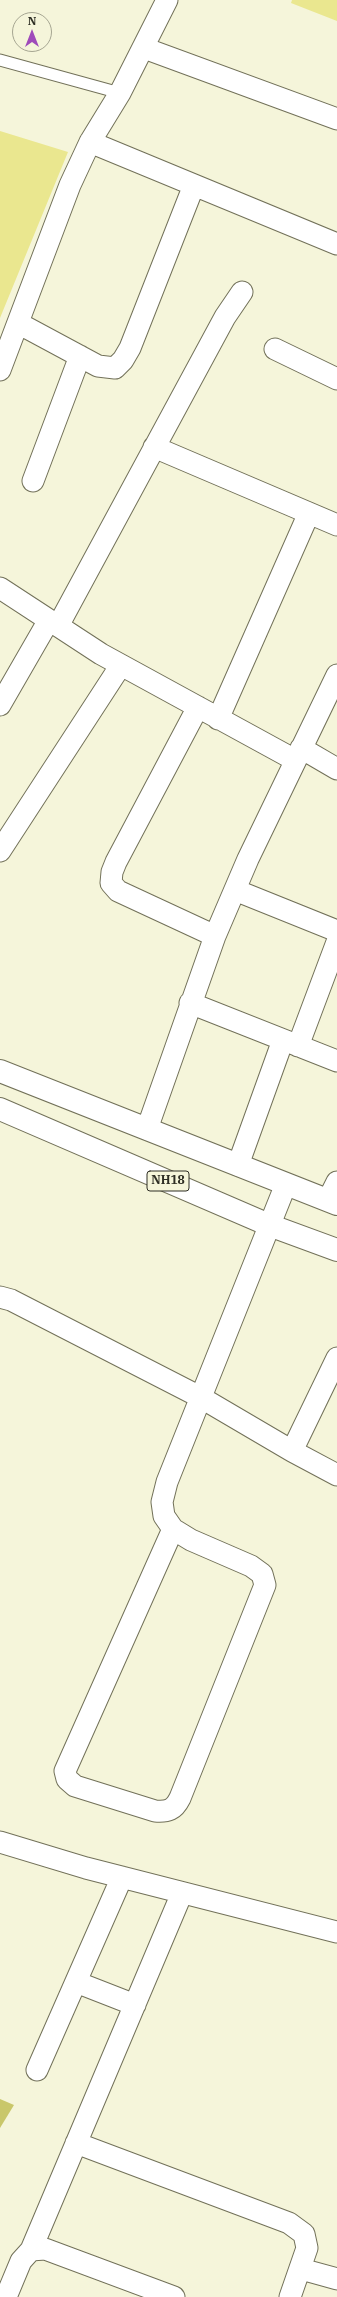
<!DOCTYPE html>
<html>
<head>
<meta charset="utf-8">
<style>
  body { margin:0 }
  #map { position:relative; width:337px; height:2297px; overflow:hidden; background:#f5f5da; font-family:"IBM Plex Serif",serif }
  canvas { display:block }
  .north { position:absolute; left:12px; top:12px; width:40px; height:40px; box-sizing:border-box; background:#f5f5da; border:1px solid #a5a591; border-radius:50%; rotate:0deg; font-size:11px; font-weight:700; line-height:16px; text-align:center; color:#2e2e24 }
  .north::after { content:''; display:block; margin:auto; width:14px; height:18px; background:#9f4bba; clip-path:polygon(50% 0,100% 100%,50% 72%,0 100%) }
</style>
</head>
<body>
<div id="map">
<canvas width="337" height="2297"></canvas>
<div class="north">N</div>
</div>
<script>
const ctx = document.querySelector('canvas').getContext('2d');
ctx.lineJoin = 'round';
function paint(path, color) {
  ctx.fillStyle = color;
  ctx.fill(path, 'evenodd');
}
function trace(path, color, width, dash) {
  ctx.strokeStyle = color;
  ctx.lineWidth = width;
  ctx.lineCap = dash ? 'butt' : 'round';
  ctx.setLineDash(dash || []);
  ctx.stroke(path);
}
function write(font, color, halo, rows, align = 'center') {
  ctx.font = font + ' "IBM Plex Serif",serif';
  ctx.lineWidth = 4;
  ctx.setLineDash([]);
  ctx.textBaseline = 'middle';
  ctx.strokeStyle = halo;
  ctx.fillStyle = color;
  for (const [text, x, y, turn = 0] of rows) {
    ctx.save();
    ctx.translate(x, y);
    ctx.rotate((+turn || 0) * Math.PI / 180);
    ctx.textAlign = isNaN(turn) ? turn : align;
    if (halo) ctx.strokeText(text, 0, 0);
    ctx.fillText(text, 0, 0);
    ctx.restore();
  }
}
paint(new Path2D(`
  M292,0H337V21L291,3Z
  M0,131L68,152L0,318Z`), '#eae78f');
paint(new Path2D(`
  M0,2099L14,2105L0,2128Z`), '#c9c76a');
const service = new Path2D(`
  M0,60L120,93`);
const minor = new Path2D(`
  M144,48L337,119
  M90,142L337,244
  M18,323L98,366L115,368L123,360L130,348L194,185
  M275,349L337,379
  M0,370L70,185L90,142L120,93L167,0
  M154,447L337,525
  M33,481L80,356
  M0,588L101,654L295,760
  M58,626L225,317L242,292
  M0,705L49,620
  M198,707L116,862L112,872L111,883L118,891L215,936
  M218,719L309,513
  M301,748L337,769
  M0,851L121,665
  M235,890L337,931
  M190,1003L337,1061
  M298,1046L337,942
  M147,1129L215,936L248,859L337,675
  M238,1165L283,1040
  M328,1200L337,1182
  M0,1297L11,1300L200,1397L292,1451L337,1475
  M292,1451L337,1358
  M173,1529L65,1771L67,1779L75,1786L155,1811C168,1812 174,1810 180,1798L265,1585L262,1574L251,1566L191,1540L173,1529L164,1516L162,1502L167,1482L286,1184
  M0,1842L86,1868L337,1932
  M76,1982L135,2005
  M37,2070L122,1877
  M76,2143L289,2223L304,2234L307,2248L290,2297
  M31,2250L182,1893
  M301,2269L337,2279
  M6,2297L21,2261L31,2250L45,2249L174,2297`);
const trunk = new Path2D(`
  M0,1071L337,1204
  M0,1109L269,1225L337,1250`);
trace(service, '#727159', 13);
trace(minor, '#727159', 23);
trace(trunk, '#727159', 24);
trace(service, '#fff', 11);
trace(minor, '#fff', 21);
trace(trunk, '#fff', 22);
for (const [x, y, w] of [
  [168,1181,42]
]) {
  const box = new Path2D();
  box.roundRect(x - w / 2, y - 10, w, 20, 3);
  ctx.fillStyle = '#f5f5da';
  ctx.fill(box);
  trace(box, '#2e2e24', 1);
}
write('bold 12px', '#2e2e24', null, [
  ["NH18",168,1181]
]);
</script>
</body>
</html>
